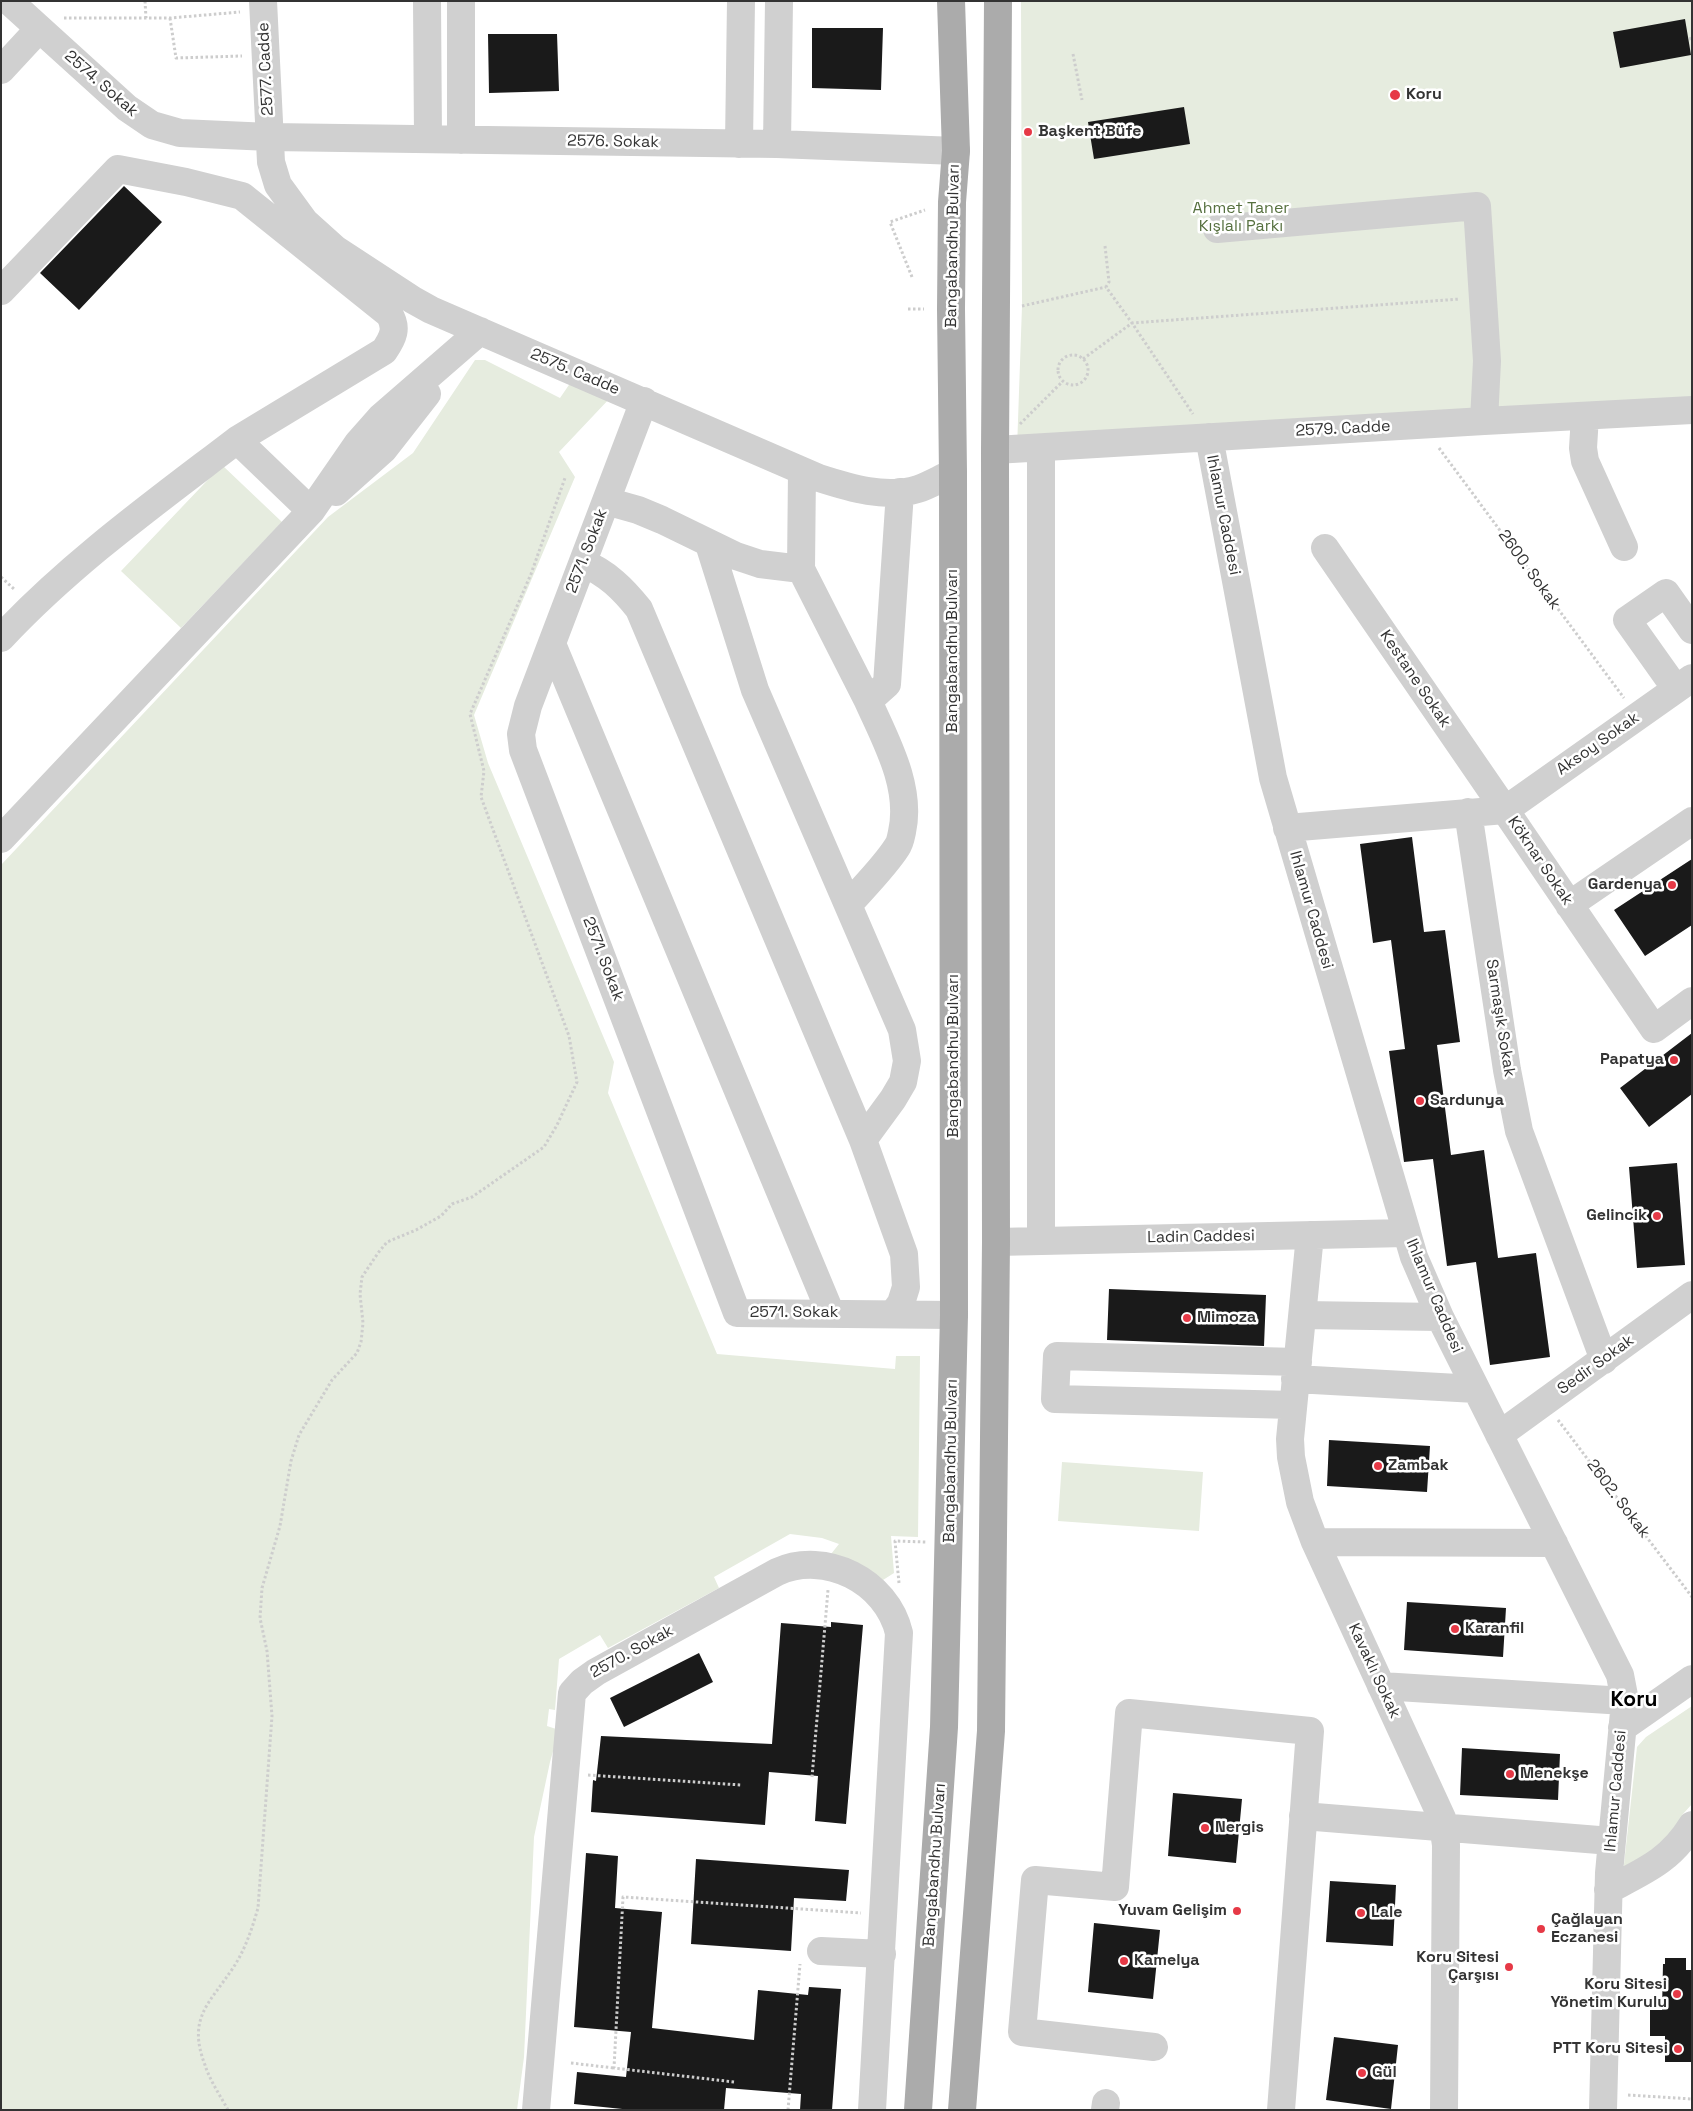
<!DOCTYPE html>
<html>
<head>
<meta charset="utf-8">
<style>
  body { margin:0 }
  #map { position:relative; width:1693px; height:2111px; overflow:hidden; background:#fff; font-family:"Space Grotesk",sans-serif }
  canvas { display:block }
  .frame { position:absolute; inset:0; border:2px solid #333; pointer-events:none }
</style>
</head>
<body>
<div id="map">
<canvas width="1693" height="2111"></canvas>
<div class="frame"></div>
</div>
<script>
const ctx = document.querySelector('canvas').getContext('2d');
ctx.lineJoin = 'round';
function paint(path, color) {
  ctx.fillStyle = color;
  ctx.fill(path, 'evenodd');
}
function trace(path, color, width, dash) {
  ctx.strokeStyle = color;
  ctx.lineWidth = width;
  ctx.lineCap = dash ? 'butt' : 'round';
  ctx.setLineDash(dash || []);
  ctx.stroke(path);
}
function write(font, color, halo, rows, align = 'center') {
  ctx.font = font + ' "Space Grotesk",sans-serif';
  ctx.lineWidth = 5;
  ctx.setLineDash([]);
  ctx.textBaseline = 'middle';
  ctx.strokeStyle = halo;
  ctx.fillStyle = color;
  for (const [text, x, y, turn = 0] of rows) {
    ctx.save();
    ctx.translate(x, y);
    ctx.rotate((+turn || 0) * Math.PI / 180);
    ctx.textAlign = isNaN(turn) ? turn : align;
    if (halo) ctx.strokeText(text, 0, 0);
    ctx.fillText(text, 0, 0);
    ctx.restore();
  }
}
paint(new Path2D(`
  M1021,1H1692V410L1017,449L1022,306Z
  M475,360H485L560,398L573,379L611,397L559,452L575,477L474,715L488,763L614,1062L608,1093L717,1354L895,1369L896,1356H920L918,1537L891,1536L894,1573L883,1580L831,1554L839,1544L822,1538L790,1534L714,1577L719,1588L608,1648L600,1635L559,1659L555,1710L549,1709L547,1726L559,1730L550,1762L534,1837L524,2057L517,2110H1V865L328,517L413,453Z
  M222,465L282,522L181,628L121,571Z
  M1062,1462L1203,1472L1199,1531L1058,1521Z
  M1692,1706V1804L1683,1814L1661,1853L1623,1873L1637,1747L1646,1737Z`), '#e6ecdf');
paint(new Path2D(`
  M1685,19L1691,55L1620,68L1613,32Z
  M812,28H883L881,90L812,88Z
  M488,34H557L559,91L489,93Z
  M1184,107L1190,144L1094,159L1088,122Z
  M124,186L162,222L79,310L40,273Z
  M1412,837L1424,932L1445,930L1460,1042L1437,1045L1451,1155L1484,1150L1498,1258L1536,1253L1550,1357L1490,1365L1476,1262L1447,1266L1433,1159L1404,1162L1389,1051L1405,1049L1391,940L1373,943L1360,844Z
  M1692,859V925L1645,956L1614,910Z
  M1692,1033V1094L1649,1127L1620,1088Z
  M1677,1163L1685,1265L1637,1268L1629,1167Z
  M1109,1289L1266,1295L1264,1346L1107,1340Z
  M1329,1440L1430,1446L1427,1492L1327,1486Z
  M1407,1602L1506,1608L1503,1657L1404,1650Z
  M831,1622L863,1625L846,1824L815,1821L818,1776L769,1772L765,1825L591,1812L593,1780L596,1781L601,1736L772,1744L781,1623L831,1627Z
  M699,1653L713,1682L624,1727L610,1698Z
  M1462,1748L1560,1754L1558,1800L1460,1795Z
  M1173,1793L1242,1799L1236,1863L1168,1856Z
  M586,1853L618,1856L615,1908L662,1912L652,2028L754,2040L758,1990L808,1995L809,1987L841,1989L832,2110H800L801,2094L726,2088L724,2110H632L574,2104L577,2072L626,2077L631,2032L574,2027Z
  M696,1859L849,1870L846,1901L794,1898L791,1951L691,1944Z
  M1330,1881L1396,1885L1393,1946L1326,1942Z
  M1094,1923L1160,1930L1153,1999L1088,1992Z
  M1665,1958H1686V1970H1692V2062H1665V2036H1650V2010H1662L1663,1964H1665Z
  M1334,2037L1398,2045L1391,2109L1326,2100Z`), '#1a1a1a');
trace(new Path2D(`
  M145,1L146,18
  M64,18H170L240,12
  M170,18L176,58L242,56
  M1689,39L1692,38
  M1073,54L1082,100
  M1105,246L1109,282L1106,287L1132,323L1193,414
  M912,277L890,222L925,210
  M1022,306L1106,287
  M908,309H924
  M1058 370a15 15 0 1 1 30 0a15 15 0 1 1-30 0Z
  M1083,359L1132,323L1460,299
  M1020,424L1062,382
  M1439,448L1624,698
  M1,577L15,590
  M1558,1420L1692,1597
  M899,1583L895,1541L926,1542
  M588,1775L741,1785
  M812,1777L828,1590
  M571,2063L614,2068
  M734,2082L614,2068L623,1897L861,1913
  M1628,2095L1692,2099
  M228,2110C220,2095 210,2081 205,2065C187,2018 209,2004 233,1968C245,1950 252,1929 258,1908L272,1716L267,1651L260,1618L262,1588L280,1526L291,1461L299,1435L332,1380L357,1353L361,1342L363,1323L360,1294L362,1277L378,1253L387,1242L416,1230L441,1216L452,1204L472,1197L544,1147L557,1125L577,1082L569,1036L481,797L484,771L470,714L531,574L565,478
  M788,2110L800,1964`), '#cdcdcd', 3, [2.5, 2.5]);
trace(new Path2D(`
  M9,1L127,108L152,125L180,133L270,137L777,144L956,151
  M263,1L271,162L278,185L305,222L335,249L413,300L431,310L819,478C850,488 886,499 918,489C930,485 941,478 953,473
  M427,1L428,139
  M1,70L39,29
  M461,140V1
  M739,144L741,1
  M777,144L779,1
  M1217,229L1477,206L1487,361L1484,421
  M1,291L118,169L186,182L242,196L389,314C398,328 393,338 384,351L237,440L311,511L1,839
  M644,401L528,706L521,734L523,750L737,1313L954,1315
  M1585,416L1583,448L1585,461L1624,547
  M1209,437L1273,778L1414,1257L1440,1317L1620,1675L1625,1701L1609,1873L1603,2110
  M995,450L1484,421L1692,410
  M336,492L384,449L427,394
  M606,501L638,510L662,520L736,556L760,564L801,569L802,471
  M311,511L358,443L381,417L480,331
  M709,544L755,690L848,905
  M1325,548L1505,810L1692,678
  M583,563C607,573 623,589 639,609L863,1140L904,1254L906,1287L901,1303L893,1314
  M801,569L868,701
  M1,638C71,563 156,502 237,440
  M552,644L831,1314
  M1676,689L1627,620L1666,593L1692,630
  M1468,812L1507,1070L1519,1131L1604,1360
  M1287,828L1505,810L1654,1029L1692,1001
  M1569,905L1692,821
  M863,1140L893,1099L903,1082L907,1061L902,1030L848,905C863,888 885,866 897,847C900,843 901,837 902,832C912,787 886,741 868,701L887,684L900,492
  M1310,1235L1290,1439L1291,1457L1300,1502L1315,1542L1442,1818L1446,1845L1444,2110
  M1041,1241V448
  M996,1242L1406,1233
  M1303,1315L1440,1317
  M1295,1379L1476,1389
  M1293,1405L1055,1399L1057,1356L1298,1362
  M1499,1435L1692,1295
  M1315,1542L1554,1543
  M1381,1686L1625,1701
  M1622,1728L1692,1679
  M1303,1816L1611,1841
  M1608,1890C1644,1871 1670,1861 1692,1825
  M821,1951L882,1954
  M1154,2047L1022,2032L1035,1880L1115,1887L1129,1713L1310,1731L1281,2110
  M536,2110L572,1693L582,1682L596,1672L777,1572C825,1550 887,1581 899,1633L872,2110
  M1105,2110L1106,2103`), '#d0d0d0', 28);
trace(new Path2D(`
  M918,2110L944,1727L954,1315L953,473L951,309L952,202L956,151L951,1
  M962,2110L991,1731L996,1242L995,450L998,1`), '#ababab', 28);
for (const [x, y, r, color] of [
  [1395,95,6,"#e63946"],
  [1028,132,5,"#e63946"],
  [1672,885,5,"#e63946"],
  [1674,1060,5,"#e63946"],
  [1420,1101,5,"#e63946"],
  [1657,1216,5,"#e63946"],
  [1187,1318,5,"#e63946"],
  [1378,1466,5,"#e63946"],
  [1455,1629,5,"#e63946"],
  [1510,1774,5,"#e63946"],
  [1205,1828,5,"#e63946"],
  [1237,1911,5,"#e63946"],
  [1361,1913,5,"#e63946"],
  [1541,1929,5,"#e63946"],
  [1124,1961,5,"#e63946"],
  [1509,1967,5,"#e63946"],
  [1677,1994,5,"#e63946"],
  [1678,2049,5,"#e63946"],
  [1362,2073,5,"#e63946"]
]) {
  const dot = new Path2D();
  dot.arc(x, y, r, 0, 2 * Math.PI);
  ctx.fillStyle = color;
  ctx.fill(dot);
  trace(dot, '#fff', 2);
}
write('16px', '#333', '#fff', [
  ["2577. Cadde",266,69,-93],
  ["2574. Sokak",101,84,41],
  ["2576. Sokak",613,142,1],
  ["Bangabandhu Bulvarı",953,246,-89],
  ["2575. Cadde",575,372,23],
  ["2579. Cadde",1343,429,-3],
  ["Ihlamur Caddesi",1223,515,79],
  ["2571. Sokak",587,551,-69],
  ["2600. Sokak",1529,570,54],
  ["Bangabandhu Bulvarı",953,651,-90],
  ["Kestane Sokak",1415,679,56],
  ["Aksoy Sokak",1598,744,-35],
  ["Köknar Sokak",1540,861,56],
  ["Ihlamur Caddesi",1311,910,74],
  ["2571. Sokak",603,959,69],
  ["Sarmaşık Sokak",1500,1018,81],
  ["Bangabandhu Bulvarı",954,1056,-90],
  ["Ladin Caddesi",1201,1237,-1],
  ["Ihlamur Caddesi",1434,1296,67],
  ["2571. Sokak",794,1313],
  ["Sedir Sokak",1596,1365,-36],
  ["Bangabandhu Bulvarı",951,1461,-89],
  ["2602. Sokak",1618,1499,53],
  ["2570. Sokak",632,1652,-29],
  ["Kavaklı Sokak",1374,1671,65],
  ["Ihlamur Caddesi",1616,1791,-85],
  ["Bangabandhu Bulvarı",935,1865,-86]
]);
write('bold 16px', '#333', '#fff', [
  ["Koru",1406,95],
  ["Başkent Büfe",1038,132],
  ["Gardenya",1662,885,"right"],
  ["Papatya",1664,1060,"right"],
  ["Sardunya",1430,1101],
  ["Gelincik",1647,1216,"right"],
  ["Mimoza",1197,1318],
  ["Zambak",1388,1466],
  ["Karanfil",1465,1629],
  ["Menekşe",1520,1774],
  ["Nergis",1215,1828],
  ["Yuvam Gelişim",1227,1911,"right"],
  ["Lale",1371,1913],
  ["Çağlayan",1551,1920],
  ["Eczanesi",1551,1938],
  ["Koru Sitesi",1499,1958,"right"],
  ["Çarşısı",1499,1976,"right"],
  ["Kamelya",1134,1961],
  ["Koru Sitesi",1667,1985,"right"],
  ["Yönetim Kurulu",1667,2003,"right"],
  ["PTT Koru Sitesi",1668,2049,"right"],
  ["Gül",1372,2073]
], 'left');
write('16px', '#56703f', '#fff', [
  ["Ahmet Taner",1241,209],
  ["Kışlalı Parkı",1241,227]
]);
write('bold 21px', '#000', '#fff', [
  ["Koru",1634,1700]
]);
</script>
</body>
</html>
